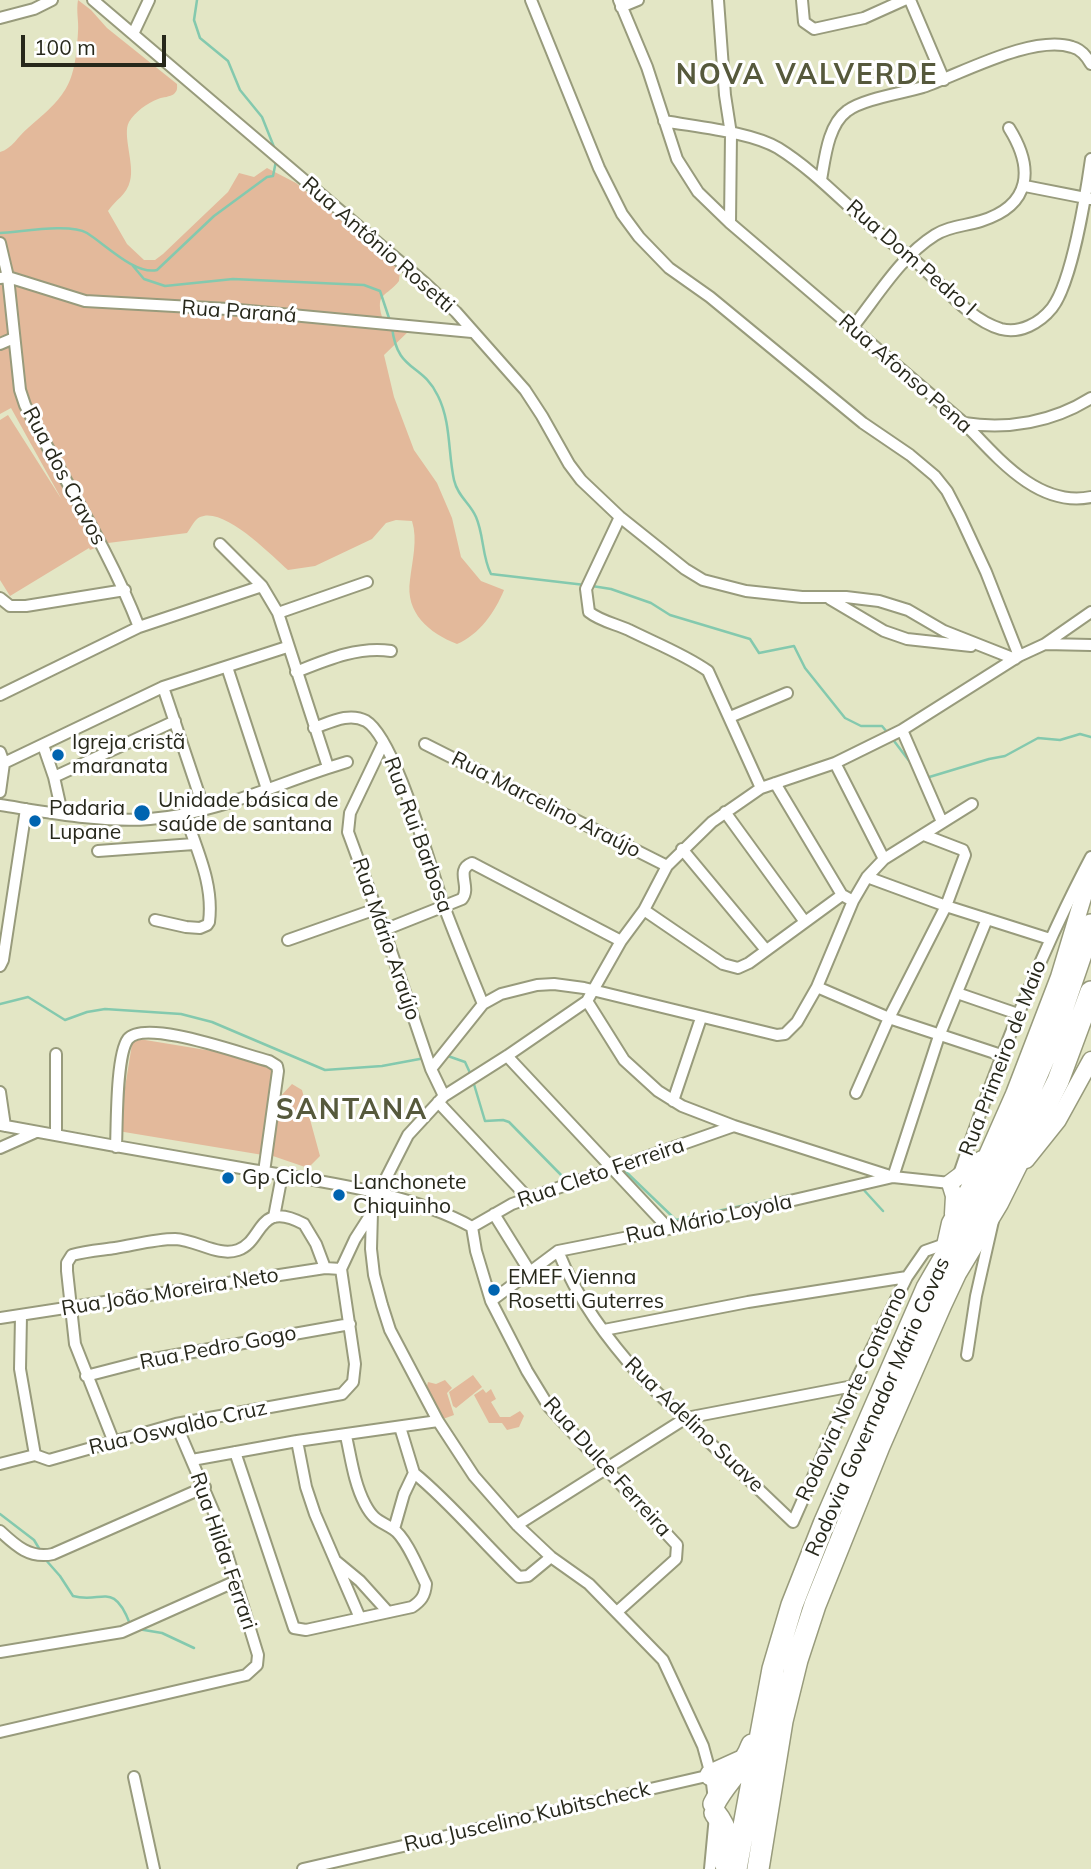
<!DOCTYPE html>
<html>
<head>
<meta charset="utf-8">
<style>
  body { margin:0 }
  #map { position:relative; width:1091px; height:1869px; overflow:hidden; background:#e3e6c5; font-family:Mulish,sans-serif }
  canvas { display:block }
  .scale { position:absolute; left:21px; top:35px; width:145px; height:32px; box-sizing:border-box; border:4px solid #27281b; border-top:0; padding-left:9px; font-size:21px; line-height:24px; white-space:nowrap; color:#27281b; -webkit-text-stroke:5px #fff; paint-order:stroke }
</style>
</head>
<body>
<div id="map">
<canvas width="1091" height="1869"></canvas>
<div class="scale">100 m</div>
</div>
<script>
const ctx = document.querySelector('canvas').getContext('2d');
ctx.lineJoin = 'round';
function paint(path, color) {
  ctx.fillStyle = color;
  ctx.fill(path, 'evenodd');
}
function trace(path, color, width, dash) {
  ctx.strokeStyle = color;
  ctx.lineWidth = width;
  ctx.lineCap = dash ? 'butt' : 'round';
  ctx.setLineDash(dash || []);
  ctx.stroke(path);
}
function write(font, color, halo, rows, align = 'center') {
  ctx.font = font + ' Mulish,sans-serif';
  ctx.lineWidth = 6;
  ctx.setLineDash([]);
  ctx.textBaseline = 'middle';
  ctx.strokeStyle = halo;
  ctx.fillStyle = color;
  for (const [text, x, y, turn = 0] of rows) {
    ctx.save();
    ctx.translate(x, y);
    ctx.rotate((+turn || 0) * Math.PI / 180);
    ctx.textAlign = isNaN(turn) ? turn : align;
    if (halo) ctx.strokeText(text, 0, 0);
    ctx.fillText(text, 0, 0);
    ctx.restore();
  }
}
paint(new Path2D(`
  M78,0L91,10L107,28L177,84C177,88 178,90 174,94C170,97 163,97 158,99C147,103 135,112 129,122C122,134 135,165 130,181C127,195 115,200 108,211L127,244L144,260H155L163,254L228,192L239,173L254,177L267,168L296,183L400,270L399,281C387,297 375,292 382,317L393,323L412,328L384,355L394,397L414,450L437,483L452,518L461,557L481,581L504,590C495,612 479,635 457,644C429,633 405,613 410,580C412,561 418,540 412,521L396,520L386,523L372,539L315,566L288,570C271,555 224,506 200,517C194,520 191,528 187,533L108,543L90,550L89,548L10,596L0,580V420L8,415L62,500L11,408L0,414V152C12,149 18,136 28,128C67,95 75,85 78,32C79,21 76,12 78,0Z
  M133,1038L279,1062L263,1155L118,1131Z
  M292,1084L302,1090L320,1156L308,1168L270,1155L278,1099Z
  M473,1375L482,1387L456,1408L453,1406L449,1392Z
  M445,1380L452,1388L447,1393L454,1415L443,1419L427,1386L428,1382L436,1384Z
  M483,1389L486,1393L491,1389L496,1399L491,1402L500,1417H510L520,1411L524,1416L519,1427L507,1430L502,1423H489L474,1395Z`), '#e3b99b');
trace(new Path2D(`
  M197,0L194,20L200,38L228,61L240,90L262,117L274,147
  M0,233C21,232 70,223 87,233C106,245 135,275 157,270L214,216L267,177L273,176L276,161
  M133,266L144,279L165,286L233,279L364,285L380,291L390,321
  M392,327C397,373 422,362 438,396C451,422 448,453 454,480C458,497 470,503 476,517C484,535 482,557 491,574L585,585
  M592,586L611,589L651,603L670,615L750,639L759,653L794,646L805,668L845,718L861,726H882L887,732
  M891,737L913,766
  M926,778L989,759L1005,756L1038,738L1060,740L1080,734L1091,737
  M0,1004L28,997L65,1020L87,1012L105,1009L181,1014L212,1022L325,1070L382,1066L425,1058
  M445,1055L465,1062L471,1075
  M473,1081L485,1121L503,1120L509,1122L566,1180
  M623,1169L676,1220L792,1195
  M862,1188L883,1211
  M0,1514L34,1540L40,1550
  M45,1559L60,1576L73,1596C102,1604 113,1580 130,1624
  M138,1629L162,1633L194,1648`), '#84c9ae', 2.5);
const street = new Path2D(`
  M93,0L425,283L456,312L525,390L542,416L569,464L581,480L620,517L685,569L703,580L746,591L802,597H846L879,601L908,610L944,631L1015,659
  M531,0L599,168L622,214L639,237L669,268L710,297L863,423L910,455L935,476L947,491L960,516L986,572L1019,656
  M619,0L647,67L677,159L698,192L730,223L964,423C997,457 1038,508 1091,497
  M718,0L725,95L731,134L730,223
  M802,0L804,22L814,29L864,18L904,0
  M910,0L944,80
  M621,7L638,0
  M0,18L34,9L52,0
  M133,34L149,0
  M664,121C697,127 751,132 778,148C810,168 836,195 864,220C882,237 903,250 922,267C945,288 970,320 1001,329C1020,334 1040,323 1052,308C1072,282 1086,194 1091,159
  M821,180C825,158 828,125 847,111C862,99 903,93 923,87C961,74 1033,34 1072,47C1081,49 1087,57 1091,64
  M1025,186L1091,199
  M0,243L8,277L20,390L25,405C63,479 109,549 139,627
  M0,278L8,277L85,301L228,309L472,332
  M852,328C877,297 900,257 935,235C949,226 965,226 981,221C1032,205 1034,168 1009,128
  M0,344L14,338
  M964,423C1008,430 1053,422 1091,398
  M620,517L586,589L589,612C600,621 616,624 629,630C655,643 684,654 708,671L761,788
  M220,544L262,586L278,613L328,767
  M0,598L10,606H26L125,590
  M830,599L884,631L907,639L971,646
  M278,613L367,582
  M1045,644L1091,645
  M227,667L267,789
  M296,672C326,660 358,646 391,651
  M163,687L204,809
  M0,695L139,627L262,586
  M730,717L787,693
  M314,728C331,722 349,712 366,721C396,739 431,871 445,909C457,941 470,972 483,1004
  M902,730L942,822
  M383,744L350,813L348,832L384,930L431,1069L444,1096
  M425,744L667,866
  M43,745L54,777L62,813
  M0,752L4,763L0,792
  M4,763L163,687L287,647
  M835,763L884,859
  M54,777L175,721
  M775,783L842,895
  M0,805C46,812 104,823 150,819C218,814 282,781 347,762
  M725,812L805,922
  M682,849L766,950
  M98,851L194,844
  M867,877L946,906L1050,939
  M644,910L723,964L738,968L749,963L842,895L853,901L867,877L884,859L972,804
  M155,920L186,927L200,928L207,925L209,922C214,883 196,849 185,814
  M384,930L462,899C472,887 454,870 472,863L621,941
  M288,940L376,909
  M0,966L3,960L26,809
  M817,987L889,1018L1001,1055
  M957,993L1018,1014
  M587,1001L624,1060L658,1091L682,1106L734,1126L893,1177L950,1183
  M56,1054V1135
  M507,1056L669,1229
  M431,1069L483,1004L501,994L537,985L554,984L584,988L777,1035L785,1034L797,1022L817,987L853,901
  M0,1092L5,1126
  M856,1093L889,1018L946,906L965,855L963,850L924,835
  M673,1101L701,1018
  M438,1102L528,1198
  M0,1125C80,1140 161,1154 241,1168C311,1180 411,1192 472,1227
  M116,1147C117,1125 116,1055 128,1039C145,1018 244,1055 269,1061L277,1066L278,1071L264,1172
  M0,1148L36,1132
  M893,1177L939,1036L987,919
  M958,1177C995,1068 1037,959 1091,857
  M494,1214L530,1272
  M274,1217L282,1175
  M472,1227L476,1251L491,1301L527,1371L549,1407L677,1545L676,1559L618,1611
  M472,1227L512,1204L734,1126
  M558,1251C577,1299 608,1340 642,1378L793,1522L853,1386L907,1277L925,1251L945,1244
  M491,1301L558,1251L669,1229L893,1177
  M21,1316L20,1369L35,1455
  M0,1318L325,1268L341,1269
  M604,1330L748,1302L907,1277
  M967,1355L976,1296L993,1221
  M86,1376L148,1360L350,1324
  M113,1440L75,1344L67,1271V1263L72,1255C86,1251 101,1250 115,1248C134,1245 155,1239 175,1239C197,1240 218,1257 238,1250C264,1241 257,1199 304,1224L316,1244L325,1268
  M297,1441L306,1487L315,1514L360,1618
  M235,1452L294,1628L306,1630L412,1607C421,1601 425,1596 426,1584C419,1570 406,1537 393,1529C379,1520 374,1521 365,1504C354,1483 351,1458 346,1436
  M192,1460L297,1441L438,1421
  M0,1464L35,1455L49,1460L176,1424L342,1394L353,1382L355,1364L341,1269L355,1239L371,1214
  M414,1473C452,1504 483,1543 519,1577L528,1576L551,1557
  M517,1525L686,1418L853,1386
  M394,1529L404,1494L414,1473L400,1427
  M0,1531C16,1546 30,1559 53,1554L205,1487
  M337,1562L360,1581L388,1612
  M0,1652L122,1632L234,1582
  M0,1732L246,1675L257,1665L258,1655L215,1515L176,1424
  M134,1777L154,1869
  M714,1800L711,1775L703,1746L663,1660L589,1584L551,1557L517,1525L474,1476L438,1421L390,1330L382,1305L374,1275L371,1249L372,1212L378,1194L408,1135L444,1096L507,1056L587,1001L621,941L644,910L667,866L712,822L761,788L835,763L902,730L1019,656L1045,644L1091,612
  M303,1869L711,1775
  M710,1869L715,1816`);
const secondary = new Path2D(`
  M1026,1160L1058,1120L1091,1060
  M953,1214L954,1196L950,1183L982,1159
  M944,1250L950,1223L987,1155L1014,1094L1059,977L1091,871`);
const highway = new Path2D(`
  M711,1775L742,1761
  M714,1804C725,1782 744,1768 752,1745
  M715,1813C729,1830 728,1843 725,1863
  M736,1869L773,1669L792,1605L824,1524L927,1288L982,1193L1032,1086L1051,1042L1091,925
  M758,1869L782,1721L797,1660L815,1605L879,1446L941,1304L956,1272L998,1202L1058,1081L1091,992`);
trace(street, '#989b7c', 14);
trace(secondary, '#989b7c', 19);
trace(highway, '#989b7c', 24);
trace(street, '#fff', 10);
trace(secondary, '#fff', 16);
trace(highway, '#fff', 21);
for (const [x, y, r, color] of [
  [58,755,7,"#0064b0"],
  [142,813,9,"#0064b0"],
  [35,821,7,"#0064b0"],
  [228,1178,7,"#0064b0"],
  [339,1195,7,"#0064b0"],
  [494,1290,7,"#0064b0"]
]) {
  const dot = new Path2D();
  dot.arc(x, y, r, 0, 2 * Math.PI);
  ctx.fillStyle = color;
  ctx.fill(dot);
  trace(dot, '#fff', 2.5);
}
write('21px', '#27281b', '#fff', [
  ["Rua Antônio Rosetti",378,245,41],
  ["Rua Dom Pedro I",911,258,41],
  ["Rua Paraná",239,312,4],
  ["Rua Afonso Pena",905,374,41],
  ["Rua dos Cravos",64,476,62],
  ["Rua Marcelino Araújo",546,805,27],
  ["Rua Rui Barbosa",418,835,70],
  ["Rua Mário Araújo",386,939,71],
  ["Rua Primeiro de Maio",1003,1058,-69],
  ["Rua Cleto Ferreira",601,1173,-19],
  ["Rua Mário Loyola",709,1219,-12],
  ["Rua João Moreira Neto",170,1292,-9],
  ["Rua Pedro Gogo",218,1348,-11],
  ["Rodovia Norte Contorno",852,1394,-65],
  ["Rodovia Governador Mário Covas",878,1407,-66],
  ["Rua Adelino Suave",694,1425,44],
  ["Rua Oswaldo Cruz",178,1428,-13],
  ["Rua Dulce Ferreira",607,1467,48],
  ["Rua Hilda Ferrari",223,1551,71],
  ["Rua Juscelino Kubitscheck",527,1817,-13]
]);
write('21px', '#27281b', '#fff', [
  ["Igreja cristã",72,743],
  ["maranata",72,767],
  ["Unidade básica de",158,801],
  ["saúde de santana",158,825],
  ["Padaria",49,809],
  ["Lupane",49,833],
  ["Gp Ciclo",242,1178],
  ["Lanchonete",353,1183],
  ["Chiquinho",353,1207],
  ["EMEF Vienna",508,1278],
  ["Rosetti Guterres",508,1302]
], 'left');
ctx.letterSpacing = '2px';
write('bold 28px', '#56593c', '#fff', [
  ["NOVA VALVERDE",807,76],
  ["SANTANA",352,1111]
]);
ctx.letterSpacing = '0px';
</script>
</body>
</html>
